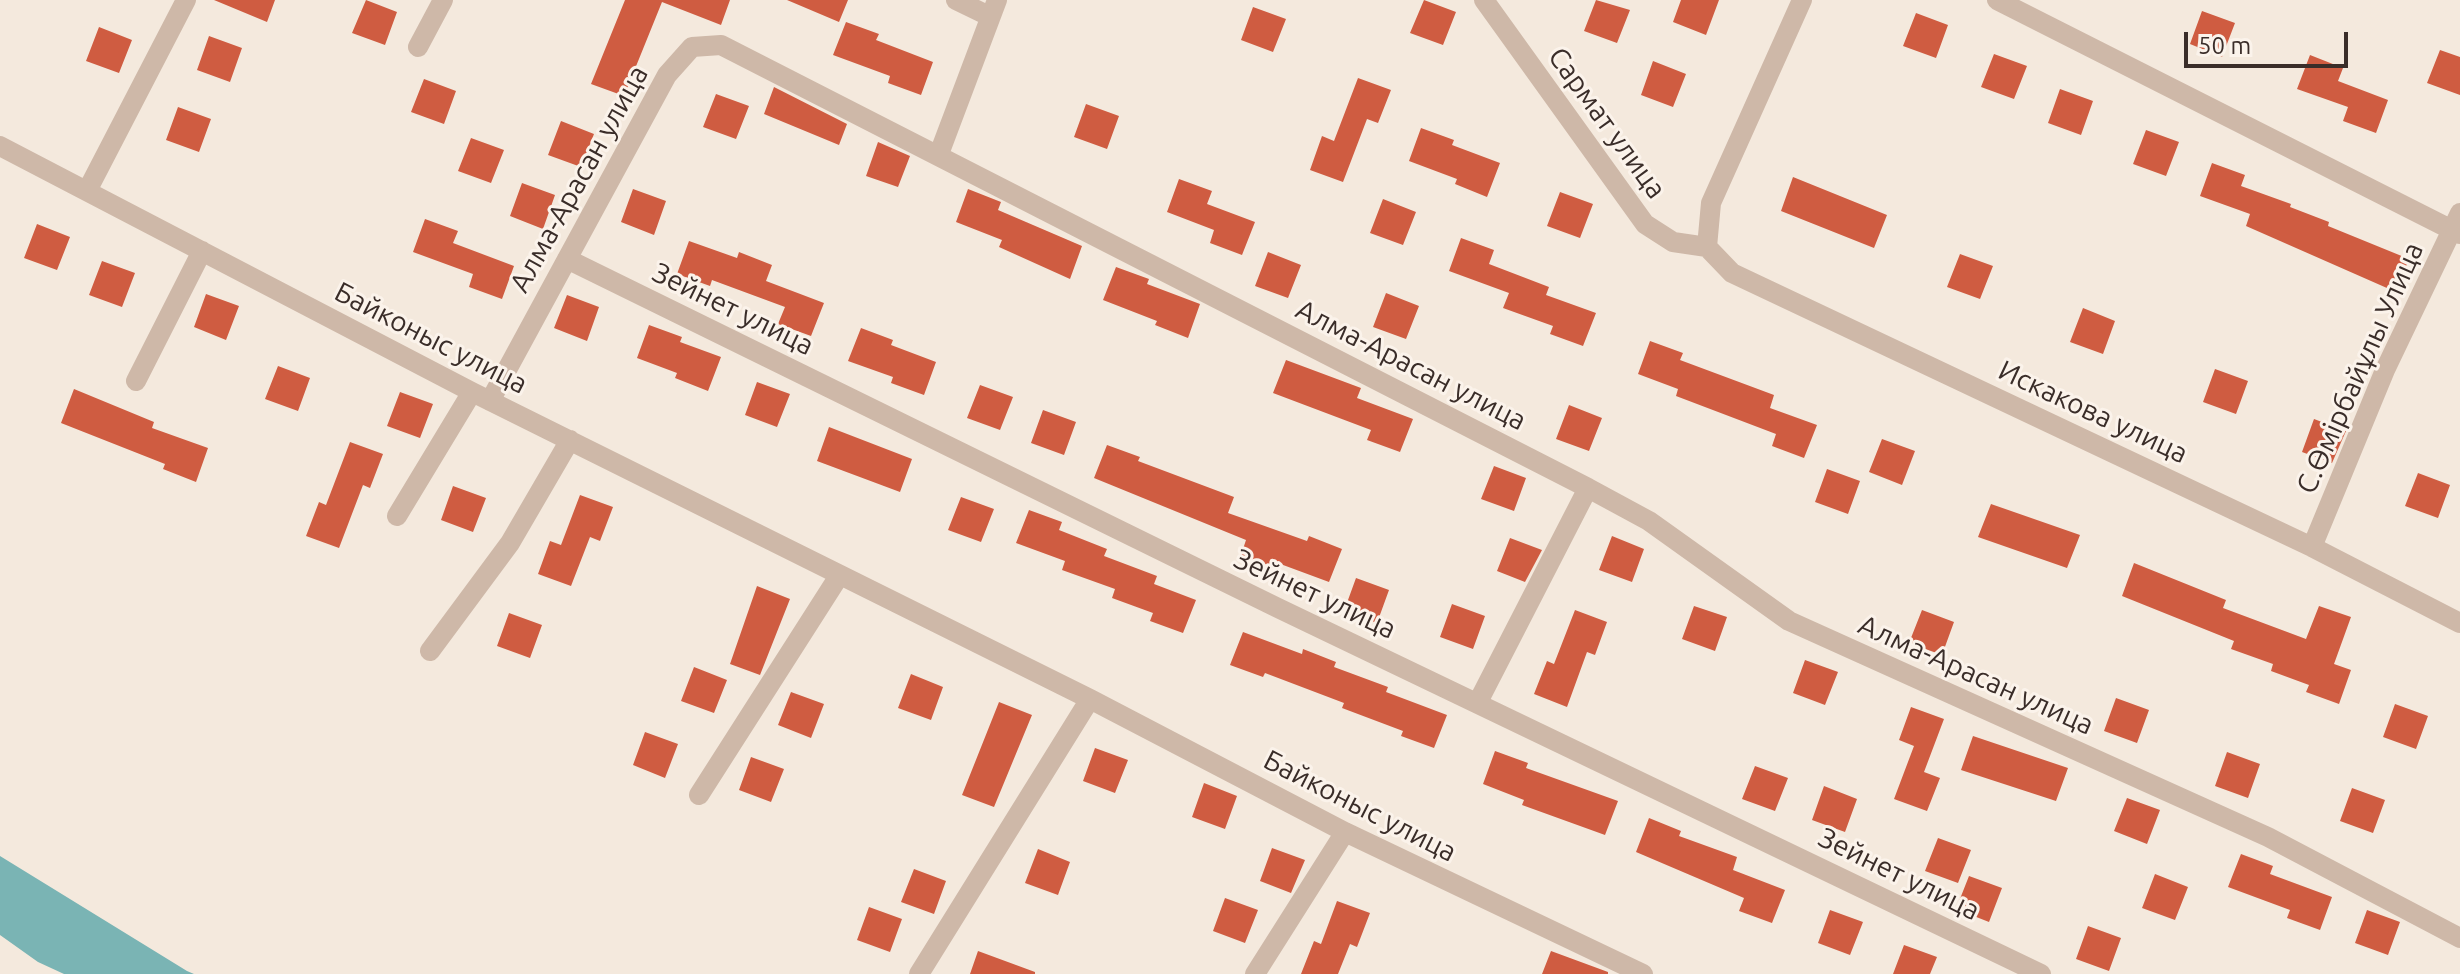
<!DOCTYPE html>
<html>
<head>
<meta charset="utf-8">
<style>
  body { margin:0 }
  #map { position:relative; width:2460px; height:974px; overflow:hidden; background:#f4e9dd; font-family:Ubuntu,sans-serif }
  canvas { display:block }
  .scale { position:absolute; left:2184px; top:32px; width:164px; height:36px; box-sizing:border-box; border:4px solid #3a2d29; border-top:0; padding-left:10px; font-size:24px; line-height:28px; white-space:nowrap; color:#3a2d29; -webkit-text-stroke:6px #fbf3eb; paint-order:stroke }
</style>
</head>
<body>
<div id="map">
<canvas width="2460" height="974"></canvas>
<div class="scale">50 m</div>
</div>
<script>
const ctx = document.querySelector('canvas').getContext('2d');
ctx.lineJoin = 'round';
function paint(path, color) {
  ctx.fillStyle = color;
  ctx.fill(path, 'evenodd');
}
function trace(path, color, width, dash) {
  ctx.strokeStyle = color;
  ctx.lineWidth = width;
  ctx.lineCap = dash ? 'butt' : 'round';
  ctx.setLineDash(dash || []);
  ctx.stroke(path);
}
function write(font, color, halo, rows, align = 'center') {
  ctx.font = font + ' Ubuntu,sans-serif';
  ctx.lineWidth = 6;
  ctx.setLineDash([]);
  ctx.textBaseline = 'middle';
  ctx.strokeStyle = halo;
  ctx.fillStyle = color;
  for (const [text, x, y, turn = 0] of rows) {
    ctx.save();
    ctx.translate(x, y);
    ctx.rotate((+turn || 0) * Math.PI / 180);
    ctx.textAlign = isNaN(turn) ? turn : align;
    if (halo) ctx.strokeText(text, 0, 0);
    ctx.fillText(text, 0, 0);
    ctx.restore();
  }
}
paint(new Path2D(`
  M0,856L187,971L194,974H64L38,962L0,935Z`), '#7ab4b4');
paint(new Path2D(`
  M214,0H275L267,22Z
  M366,0L397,12L385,45L352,33Z
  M625,0H730L721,25L662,2L624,96L591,84Z
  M787,0H848L839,22Z
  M1424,0L1456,12L1443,45L1410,33Z
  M1596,0L1630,10L1617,43L1584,31Z
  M1681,0H1719L1706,35L1673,22Z
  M1253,7L1286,19L1273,52L1241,40Z
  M2202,11L2235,23L2222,57L2190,44Z
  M1916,13L1948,25L1936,58L1903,46Z
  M846,22L879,34L876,40L933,62L921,95L888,83L890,76L833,55Z
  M99,27L132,40L119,73L86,61Z
  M209,36L242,48L230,82L197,70Z
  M2440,50L2460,57V95L2427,83Z
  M1994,54L2027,66L2014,99L1981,87Z
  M2310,55L2343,68L2338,81L2388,100L2376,133L2343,121L2348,107L2297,89Z
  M1653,61L1686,74L1673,107L1641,95Z
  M1358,78L1391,90L1378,123L1367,119L1343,182L1310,170L1322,136L1334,141Z
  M424,79L456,91L444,124L411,112Z
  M774,87L847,124L839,145L764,114Z
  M2060,89L2093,101L2081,135L2048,123Z
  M716,94L749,106L736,139L703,127Z
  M1086,104L1119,116L1107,149L1074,137Z
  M178,107L211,119L199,152L166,140Z
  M561,121L594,134L581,167L548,155Z
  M1421,128L1454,140L1452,145L1500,163L1487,197L1455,184L1457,179L1409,161Z
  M2146,130L2179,142L2166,176L2133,164Z
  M471,138L504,150L491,183L458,171Z
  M878,142L910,156L898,187L866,176Z
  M2212,163L2245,175L2241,186L2291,204L2290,207L2329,222L2328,226L2409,259L2396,292L2246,226L2250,214L2200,196Z
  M1793,177L1887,215L1874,248L1781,211Z
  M1179,179L1212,191L1207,204L1255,222L1242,255L1210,243L1214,230L1167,212Z
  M522,183L555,195L543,229L510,216Z
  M633,189L666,201L654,235L621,222Z
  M968,189L1001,202L998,210L1082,246L1070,279L999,247L1002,240L956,222Z
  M1560,192L1593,204L1580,238L1547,226Z
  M1383,199L1416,212L1403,245L1370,233Z
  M425,219L458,231L453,243L514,266L502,299L469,287L473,274L413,252Z
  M37,224L70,237L57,270L24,258Z
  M1461,238L1494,250L1489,264L1549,287L1546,295L1596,313L1583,346L1550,334L1553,326L1503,308L1509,293L1449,271Z
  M689,241L737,258L739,252L772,265L766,281L824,303L811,336L778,324L785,307L712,280L710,286L677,274Z
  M1268,252L1301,265L1288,298L1255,286Z
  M1960,254L1993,266L1980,299L1947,287Z
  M102,261L135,273L122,307L89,295Z
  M1116,267L1149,279L1147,284L1200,304L1188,338L1155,325L1157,321L1103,300Z
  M1386,293L1419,306L1406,339L1373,327Z
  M206,294L239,306L226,340L194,327Z
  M567,295L599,307L587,341L554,328Z
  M2083,308L2115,321L2103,354L2070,342Z
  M649,325L682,337L680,342L721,357L708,391L675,378L677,373L637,358Z
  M861,328L893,340L891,345L936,362L924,395L891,383L893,377L848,361Z
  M1650,341L1683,353L1680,360L1774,395L1770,408L1817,425L1804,458L1772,446L1776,434L1676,396L1678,389L1638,374Z
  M1286,360L1361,388L1357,398L1413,419L1400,452L1367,440L1371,430L1273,393Z
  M278,366L310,378L298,411L265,399Z
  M2215,369L2248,381L2236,414L2203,402Z
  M757,382L790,394L777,427L745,415Z
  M980,385L1013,397L1000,430L967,418Z
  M74,389L154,422L152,428L208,448L196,482L163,469L165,464L61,423Z
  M400,392L433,404L420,438L387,426Z
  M1569,405L1602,418L1589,451L1556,439Z
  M1043,410L1076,422L1064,455L1031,443Z
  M2314,419L2346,431L2332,463L2302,452Z
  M829,427L912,459L900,492L817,461Z
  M1882,439L1915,451L1902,485L1869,472Z
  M350,442L383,454L370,488L363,485L339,548L306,536L319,502L326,505Z
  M1107,445L1140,457L1138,461L1234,497L1228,513L1307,541L1309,536L1342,549L1329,582L1275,562L1273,567L1241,555L1246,540L1094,478Z
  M1494,466L1526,478L1514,511L1481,499Z
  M1827,469L1860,481L1848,514L1815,502Z
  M2418,473L2450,485L2438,518L2405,506Z
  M453,486L486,498L473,532L441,520Z
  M580,495L613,507L600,541L590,537L571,586L538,574L550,541L561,545Z
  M961,497L994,509L981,542L948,530Z
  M1991,504L2080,535L2067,568L1978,537Z
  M1029,510L1062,522L1059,530L1107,549L1104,556L1157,576L1154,584L1196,600L1183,633L1150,621L1153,613L1112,598L1115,589L1062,570L1065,561L1016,543Z
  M1612,536L1644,549L1632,582L1599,570Z
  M1510,538L1542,550L1525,582L1497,571Z
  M2134,563L2226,600L2223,608L2306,639L2319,606L2351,617L2334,664L2351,670L2339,704L2306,692L2309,685L2271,671L2273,664L2231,649L2234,641L2122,596Z
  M1356,578L1389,590L1377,623L1344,611Z
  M757,586L790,599L760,675L730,664Z
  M1452,604L1485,616L1473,649L1440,637Z
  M1694,606L1727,617L1715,651L1682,639Z
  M1575,610L1607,622L1595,655L1587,652L1567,707L1534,694L1547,661L1554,664Z
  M1922,610L1954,622L1942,655L1909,643Z
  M509,613L542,625L530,658L497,646Z
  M1243,632L1302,654L1303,649L1336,662L1334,667L1388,687L1386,692L1447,715L1434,748L1401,736L1403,731L1342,708L1344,703L1265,673L1263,677L1230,665Z
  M1805,660L1838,672L1825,705L1793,693Z
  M694,667L727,680L714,713L681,701Z
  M911,674L943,687L931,720L898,708Z
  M791,692L824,704L811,738L778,725Z
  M2116,698L2149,710L2137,743L2104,731Z
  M999,702L1032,715L994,807L962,795Z
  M2395,704L2428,716L2416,749L2383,737Z
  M1911,707L1944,719L1924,772L1940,778L1927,811L1894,799L1914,746L1899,740Z
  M645,732L678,744L665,778L633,765Z
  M1973,736L2068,768L2056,801L1961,770Z
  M1095,748L1128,760L1115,793L1083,781Z
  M1495,751L1528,763L1526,768L1618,801L1605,835L1522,805L1524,800L1483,784Z
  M2227,752L2260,764L2248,798L2215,786Z
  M751,757L784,769L771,802L739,790Z
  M1755,766L1788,778L1775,811L1742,799Z
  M1204,783L1237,796L1225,829L1192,817Z
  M1824,786L1857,799L1845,832L1812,820Z
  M2352,788L2385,800L2373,833L2340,821Z
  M2127,798L2160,810L2147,844L2114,831Z
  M1649,818L1681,831L1679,836L1737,857L1733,870L1785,890L1772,923L1739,911L1744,898L1636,852Z
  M1938,838L1971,850L1958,883L1925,871Z
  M1272,848L1305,860L1291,893L1260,881Z
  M1038,849L1070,862L1058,895L1025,883Z
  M2241,854L2273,866L2270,874L2332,897L2320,930L2287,918L2290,910L2228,887Z
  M914,869L946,881L934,914L901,902Z
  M2155,874L2188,887L2175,920L2142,908Z
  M1969,876L2002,888L1989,922L1956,909Z
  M1225,898L1258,910L1245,943L1213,931Z
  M1337,901L1370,913L1357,947L1350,944L1338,974H1301L1314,941L1321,944Z
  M869,907L902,919L890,952L857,940Z
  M1830,910L1863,922L1850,955L1818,943Z
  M2367,910L2400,922L2388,955L2355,943Z
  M2088,926L2121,938L2109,971L2076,959Z
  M1904,945L1937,957L1930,974H1893Z
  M978,951L1035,972V974H970Z
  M1551,951L1608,972V974H1542Z`), '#cf5c41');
trace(new Path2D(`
  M956,0L989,16
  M1484,0L1645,224L1673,242L1707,247
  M1997,0L2460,234
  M418,47L443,0
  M0,146L472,392L1090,699L1345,832L1643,974
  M939,154L997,0
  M87,191L186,0
  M1707,247L1732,273L2312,547L2460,623
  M1707,247L1711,203L1802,0
  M567,259L1278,608L2041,974
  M136,381L202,251
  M490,401L667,75L692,47L721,45L1588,488L1649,521L1789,621L2268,837L2460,938
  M397,516L472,392
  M2312,547L2385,370L2460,213
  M430,651L510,543L570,440
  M1478,702L1588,488
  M699,795L839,576
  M919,974L1090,699
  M1255,974L1345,832`), '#ceb8a8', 20);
write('28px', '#3a2d29', '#fbf3eb', [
  ["Сармат улица",1607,123,54],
  ["Алма-Арасан улица",579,179,-61],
  ["Зейнет улица",733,309,26],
  ["Байконыс улица",431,338,27],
  ["Алма-Арасан улица",1411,365,27],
  ["С.Өмірбайұлы Улица",2360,368,-66],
  ["Искакова улица",2093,412,25],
  ["Зейнет улица",1315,594,25],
  ["Алма-Арасан улица",1976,675,24],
  ["Байконыс улица",1360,806,27],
  ["Зейнет улица",1899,874,26]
]);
</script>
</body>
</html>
